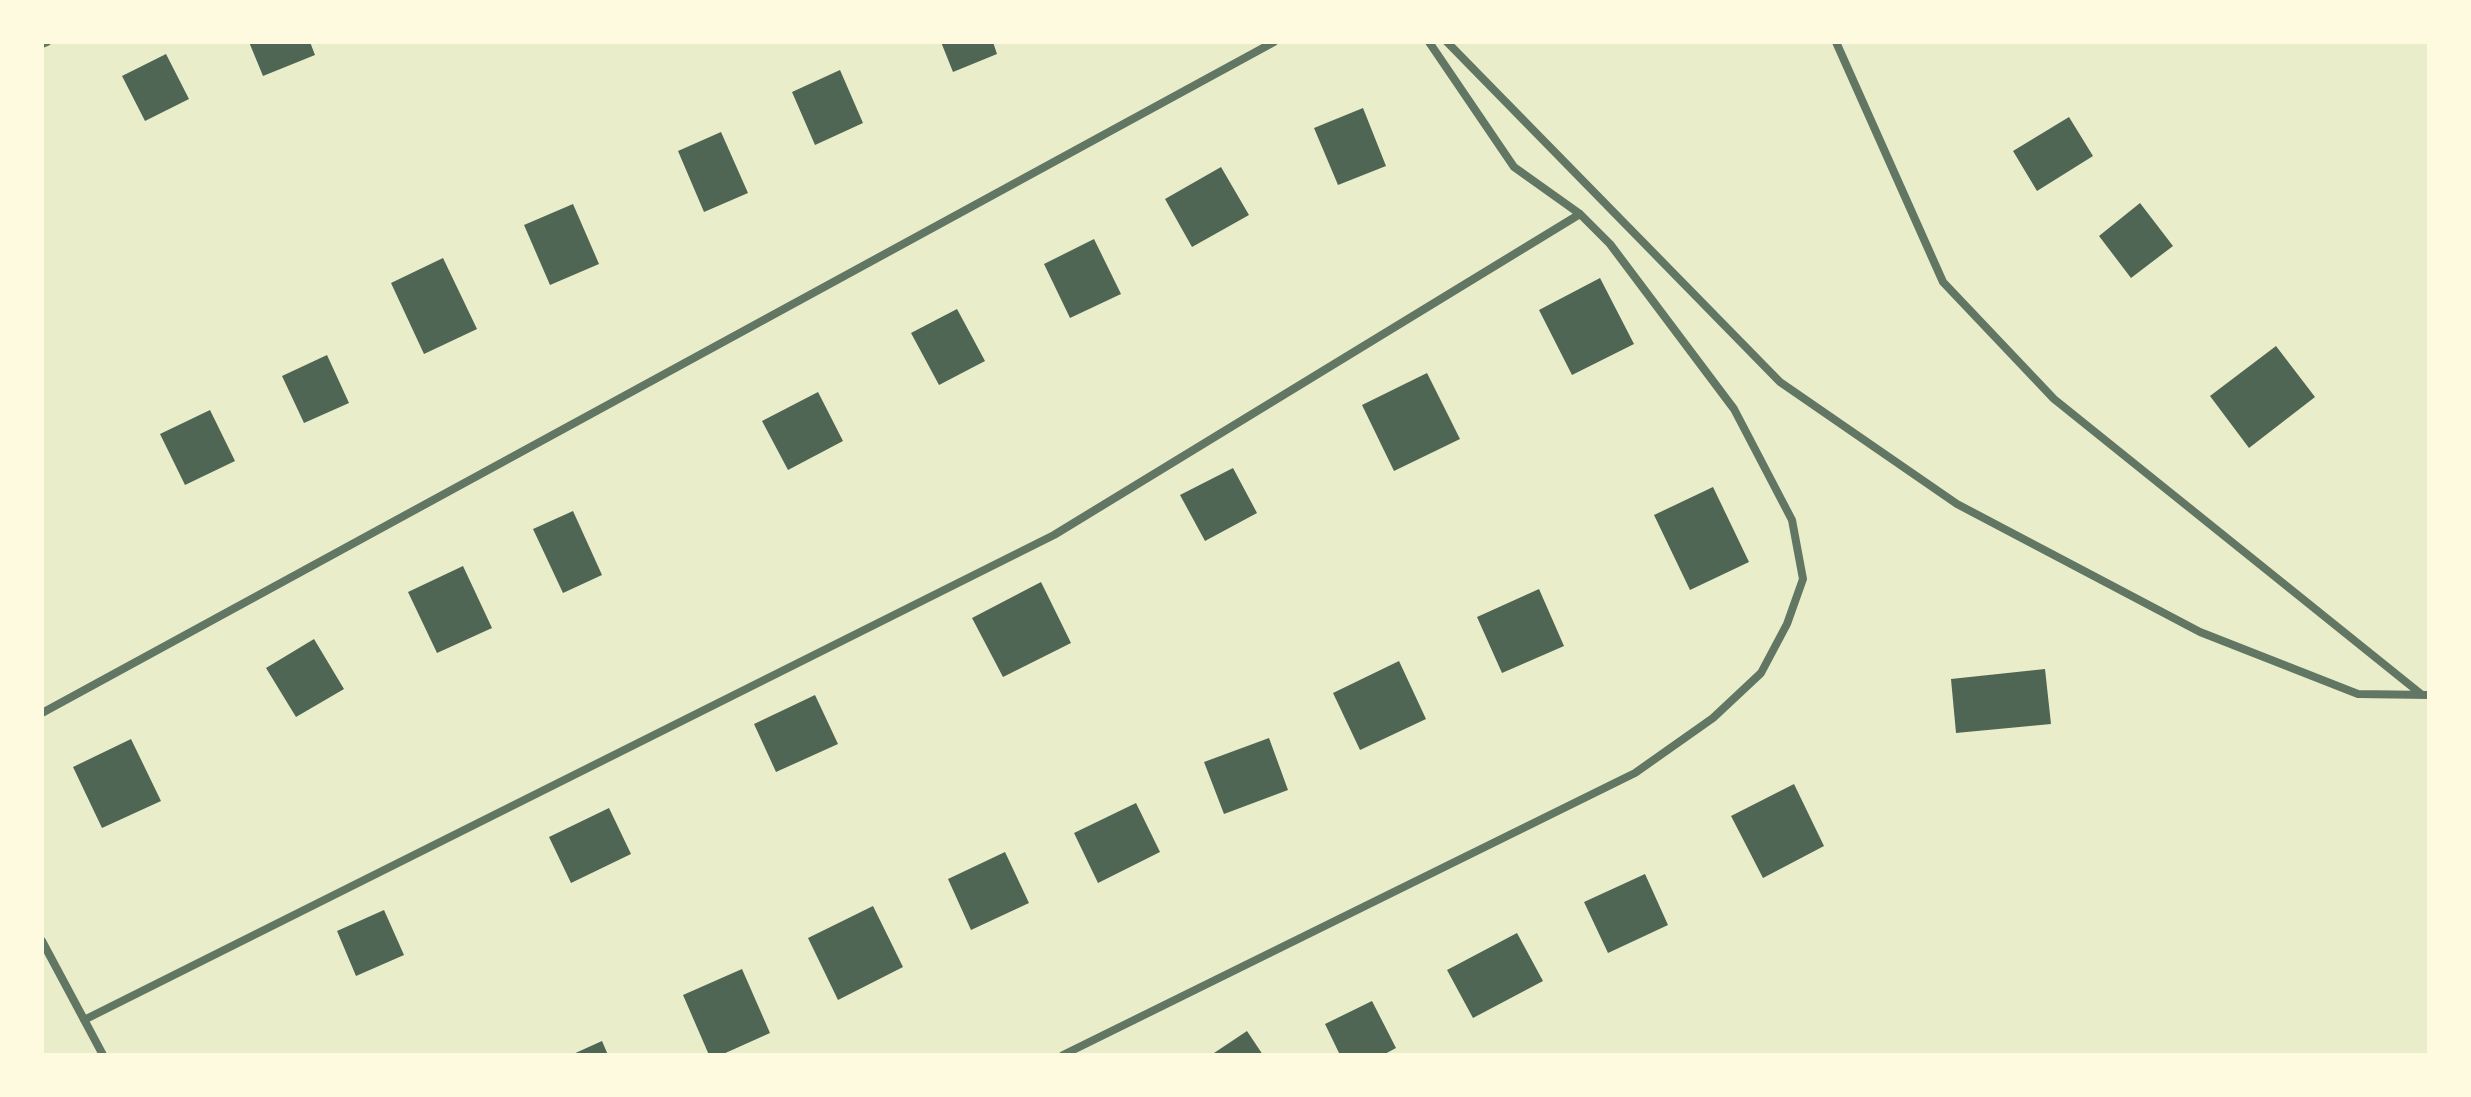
<!DOCTYPE html>
<html>
<head>
<meta charset="utf-8">
<style>
  body { margin:0 }
  #map { position:relative; width:2471px; height:1097px; overflow:hidden; background:#e9edc9; font-family:Manrope,sans-serif }
  canvas { display:block }
  .frame { position:absolute; inset:0; border:44px solid #fefae0; pointer-events:none }
</style>
</head>
<body>
<div id="map">
<canvas width="2471" height="1097"></canvas>
<div class="frame"></div>
</div>
<script>
const ctx = document.querySelector('canvas').getContext('2d');
ctx.lineJoin = 'round';
function paint(path, color) {
  ctx.fillStyle = color;
  ctx.fill(path, 'evenodd');
}
function trace(path, color, width, dash) {
  ctx.strokeStyle = color;
  ctx.lineWidth = width;
  ctx.lineCap = dash ? 'butt' : 'round';
  ctx.setLineDash(dash || []);
  ctx.stroke(path);
}
paint(new Path2D(`
  M249,42H310L315,55L263,76Z
  M941,42H993L997,54L953,72Z
  M166,54L189,99L145,121L122,76Z
  M840,70L863,123L815,145L792,92Z
  M1363,108L1386,166L1338,185L1314,128Z
  M2069,117L2093,156L2037,191L2013,151Z
  M721,132L748,193L704,212L678,151Z
  M1221,167L1249,215L1192,247L1165,199Z
  M2140,203L2173,246L2131,278L2099,236Z
  M573,204L599,264L550,285L524,225Z
  M1094,239L1121,294L1070,318L1044,264Z
  M443,258L477,329L424,354L391,283Z
  M1600,278L1634,344L1572,375L1539,310Z
  M957,309L985,361L939,385L911,333Z
  M2276,346L2315,397L2249,448L2210,396Z
  M327,355L349,403L304,423L282,376Z
  M1427,373L1460,439L1394,471L1362,405Z
  M818,392L843,441L788,470L762,421Z
  M210,410L235,461L185,485L160,434Z
  M1233,468L1257,513L1205,541L1180,495Z
  M1713,487L1749,562L1690,590L1654,515Z
  M573,511L602,575L563,593L533,529Z
  M463,566L492,628L437,653L408,592Z
  M1041,582L1071,643L1003,677L972,618Z
  M1539,589L1564,646L1502,673L1477,617Z
  M314,639L344,689L296,717L266,668Z
  M1399,661L1426,719L1360,750L1333,693Z
  M2045,669L2051,724L1956,733L1951,679Z
  M815,695L838,744L776,772L754,724Z
  M1269,738L1288,790L1224,814L1204,762Z
  M131,739L161,801L102,828L73,767Z
  M1794,784L1824,846L1763,878L1731,816Z
  M1136,803L1160,852L1098,883L1074,833Z
  M609,808L631,854L571,883L549,837Z
  M1005,852L1029,903L971,930L948,879Z
  M1645,874L1668,925L1608,953L1584,902Z
  M873,906L903,967L838,1000L808,938Z
  M384,910L404,955L356,976L337,931Z
  M1517,933L1543,981L1473,1018L1447,970Z
  M742,969L770,1033L721,1055H709L683,995Z
  M1372,1001L1396,1048L1383,1055H1340L1325,1024Z
  M1247,1031L1263,1055H1211Z
  M602,1041L608,1055H571Z`), '#4f6655');
trace(new Path2D(`
  M1447,42L1780,382L1957,504L2200,632L2358,694L2429,695
  M1836,42L1943,282L2054,399L2421,694
  M42,44L47,42
  M42,713L1274,42
  M42,941L103,1055
  M84,1020L1054,535L1580,214
  M1063,1055L1635,773L1713,718L1761,673L1787,624L1803,579L1792,520L1734,409L1610,244L1580,214L1514,167L1429,42`), '#617663', 8);
</script>
</body>
</html>
